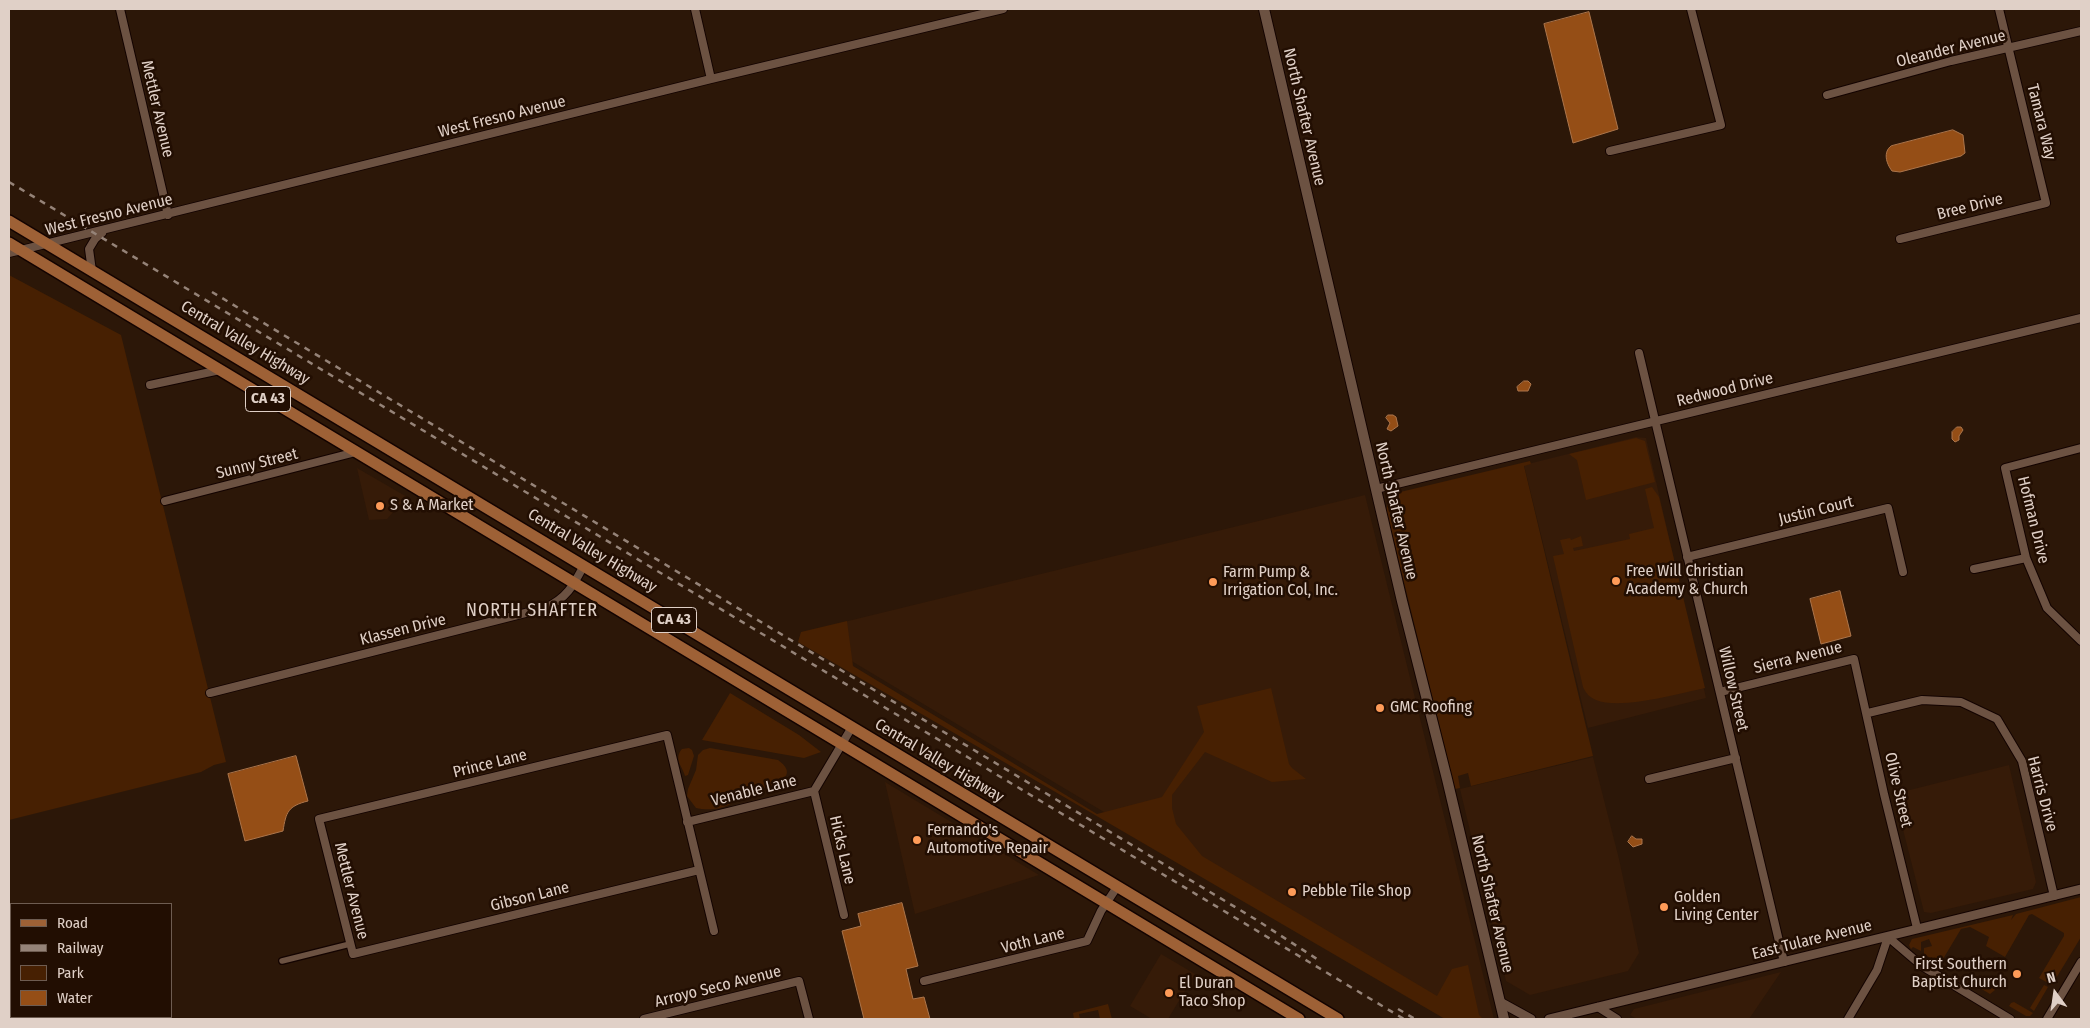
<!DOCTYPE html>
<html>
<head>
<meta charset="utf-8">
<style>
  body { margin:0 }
  #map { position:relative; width:2090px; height:1028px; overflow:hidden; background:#2c1708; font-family:"Fira Sans Condensed",sans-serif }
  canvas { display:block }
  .frame { position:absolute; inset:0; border:10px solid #e0d0c7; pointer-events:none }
  .legend { position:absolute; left:10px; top:903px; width:162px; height:115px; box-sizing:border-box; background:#220e02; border:1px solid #6e5c51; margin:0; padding:6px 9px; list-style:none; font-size:15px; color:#e0d0c7 }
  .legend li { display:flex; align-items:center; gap:10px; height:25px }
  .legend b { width:25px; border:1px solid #6e5c51 }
  .north { position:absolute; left:2030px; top:968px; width:50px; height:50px; -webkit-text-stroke:4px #220e02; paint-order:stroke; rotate:346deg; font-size:14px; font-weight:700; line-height:20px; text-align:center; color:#e0d0c7 }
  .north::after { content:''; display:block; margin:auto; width:18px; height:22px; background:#e0d0c7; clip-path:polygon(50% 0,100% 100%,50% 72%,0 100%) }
</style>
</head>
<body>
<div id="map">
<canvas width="2090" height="1028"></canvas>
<div class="frame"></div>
<ul class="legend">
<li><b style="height:6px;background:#9e6136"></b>Road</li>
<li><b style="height:6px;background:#958378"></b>Railway</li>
<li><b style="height:14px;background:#472002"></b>Park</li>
<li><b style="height:14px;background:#954e16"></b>Water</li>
</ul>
<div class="north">N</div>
</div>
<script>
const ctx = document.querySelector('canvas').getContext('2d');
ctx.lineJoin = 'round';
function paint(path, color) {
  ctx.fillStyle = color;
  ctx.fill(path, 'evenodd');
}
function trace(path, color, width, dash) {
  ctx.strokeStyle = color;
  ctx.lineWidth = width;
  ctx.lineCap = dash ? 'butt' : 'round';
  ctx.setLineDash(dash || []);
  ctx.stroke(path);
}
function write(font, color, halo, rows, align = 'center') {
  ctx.font = font + ' "Fira Sans Condensed",sans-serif';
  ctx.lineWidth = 5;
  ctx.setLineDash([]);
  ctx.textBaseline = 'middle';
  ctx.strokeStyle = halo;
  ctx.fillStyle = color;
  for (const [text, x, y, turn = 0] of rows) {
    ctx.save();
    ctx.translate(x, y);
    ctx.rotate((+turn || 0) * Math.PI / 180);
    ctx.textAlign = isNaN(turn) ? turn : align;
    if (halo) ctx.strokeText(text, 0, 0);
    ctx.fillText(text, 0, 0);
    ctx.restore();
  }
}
paint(new Path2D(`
  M1636,437L1646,438L1706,698L1588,728L1524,465Z
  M357,468L407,497L387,519L369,520Z
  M1365,495L1494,1019H1450L803,632Z
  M1593,757L1619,859L1639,953L1628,971L1530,995L1506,981L1460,789Z
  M2009,765L2036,882L2033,889L1931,913L1924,912L1894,794Z
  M885,782L1039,875L915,914Z
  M1161,954L1195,974L1168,1019H1152L1130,1006Z
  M1781,972L1749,1019H1637L1630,1015L1634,1009Z`), '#361b08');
paint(new Path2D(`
  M9,275L121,335L226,762L214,765L201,772L9,820Z
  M1636,438L1645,441L1655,482L1586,500L1577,460L1569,454Z
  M1530,461L1531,464L1524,466L1593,756L1471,786L1468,773L1458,776L1460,788L1455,789L1386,509L1392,494Z
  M1652,487L1659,497L1705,688C1678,694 1620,710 1596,700C1589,697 1586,693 1583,687L1553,556L1564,554L1560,540L1570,538L1571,540L1581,536L1583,546L1573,548L1574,551L1630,539L1629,534L1654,528L1645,489Z
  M847,621L853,666L1097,814L1162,797L1204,732L1197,706L1271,688L1289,764L1292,768L1306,779L1272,782L1205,752L1172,795V808L1176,824L1202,856L1437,996L1452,969L1468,965L1479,1015L1483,1019H1445L798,642L801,632Z
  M730,693L799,735L821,752L804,758L702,740Z
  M689,748L692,750L694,756L688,775L685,776C683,767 673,759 682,749Z
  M710,748L778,760C811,784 743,792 729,796V799L735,801C726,809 708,811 696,808L687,796L688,789L696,770L698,755L703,750Z
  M2081,897V937L2052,985L2039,978L2064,936V933L2032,914L2029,915L2005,957L1986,946L1989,937L1970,927L1961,929L1940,964L1924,954V948L1932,946L1929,939L1921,942V951L1913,947L1911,949L1909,945L1912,939L2013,915L2011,920L2016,914Z
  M1976,979L1994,989L1995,990L1990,994L1973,984Z
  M2044,985L2048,987L2034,1011L2030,1008Z
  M2014,1002L2033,1013L2030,1016H2026L2009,1006L2011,1003Z
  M1108,1004L1112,1019H1099H1100L1098,1010L1079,1014L1080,1019H1074L1073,1013Z`), '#472002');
const water = new Path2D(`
  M1589,12L1618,129L1573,143L1544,24Z
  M1953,130L1963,135L1965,153L1961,156L1900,172L1892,171C1886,163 1883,152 1891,146Z
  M1524,381H1528L1531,384L1528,391H1518L1517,387Z
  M1388,415H1393L1396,417L1398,426L1391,431L1387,429L1390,423L1386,418Z
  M1957,427H1961L1963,430L1959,436V440L1955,442L1952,439V432Z
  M1840,591L1851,636L1821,644L1810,599Z
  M296,756L308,801C288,806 286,812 283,831L245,841L228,774Z
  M1632,836L1636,839H1642V844L1633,847L1628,842Z
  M902,903L918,966L906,969L913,999L924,997L930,1019H864L842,931L861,926L858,914Z`);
paint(water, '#954e16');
trace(water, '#ac754b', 1);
const pedestrian = new Path2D(`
  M282,961L350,944`);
const minor = new Path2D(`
  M120,9L168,215
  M695,9L711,79
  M1827,95L1951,61L2081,31
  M1610,151L1721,125L1691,9
  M1900,239L2046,203L1999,9
  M9,253L711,79L1003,9
  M92,271L89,249L95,239L102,233
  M1639,353L1784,962
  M150,385L220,370
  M2081,448L2005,468L2026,558L2047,608L2081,641
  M1376,489L2081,318
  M165,501L356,452
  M1687,557L1888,508L1903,572
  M1974,569L2026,558
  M1720,692L1854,659L1884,794L1917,928
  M210,693L545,608C566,599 574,585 584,565
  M1868,713L1922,700L1961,702L1997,719L2022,761L2054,896
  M1649,779L1736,758
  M814,791L844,915
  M687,822L814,791L852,727
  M699,870L353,954L319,819L667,735L714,931
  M924,981L1087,941L1101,911L1117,887
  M1598,1007L1617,1019
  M644,1019L799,981L809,1019
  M1848,1019L1877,970L1888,937L1922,966L2010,1019
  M2047,1019L2081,962`);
const tertiary = new Path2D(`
  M1500,1002L1531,1019
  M1549,1019L2081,889`);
const secondary = new Path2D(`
  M1264,9L1402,601L1447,779L1504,1019`);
const primary = new Path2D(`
  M9,221L1338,1019
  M9,243L1299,1019`);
trace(pedestrian, '#130300', 8);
trace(minor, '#130300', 10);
trace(tertiary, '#130300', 11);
trace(secondary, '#130300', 12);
trace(primary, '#130300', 14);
trace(pedestrian, '#6c5242', 5.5);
trace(minor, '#6c5242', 8);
trace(tertiary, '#6c5242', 9);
trace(secondary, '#6c5242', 10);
trace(primary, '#9e6136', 11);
trace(new Path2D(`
  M9,182L1404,1019
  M212,292L1255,919L1317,959
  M1398,1009L1415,1019`), '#958378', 2.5, [6, 6]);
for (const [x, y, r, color] of [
  [380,506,5,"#fe9b58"],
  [1616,581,5,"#fe9b58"],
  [1213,582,5,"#fe9b58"],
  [1380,708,5,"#fe9b58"],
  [917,840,5,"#fe9b58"],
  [1292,892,5,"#fe9b58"],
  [1664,907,5,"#fe9b58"],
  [2017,974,5,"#fe9b58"],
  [1169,993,5,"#fe9b58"]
]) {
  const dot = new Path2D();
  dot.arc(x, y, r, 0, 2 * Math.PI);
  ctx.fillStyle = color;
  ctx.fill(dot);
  trace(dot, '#220e02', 2);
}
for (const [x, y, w] of [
  [268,399,45],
  [674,620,45]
]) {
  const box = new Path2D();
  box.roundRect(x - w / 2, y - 12.5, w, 25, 4);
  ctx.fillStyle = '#220e02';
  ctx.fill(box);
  trace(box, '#e0d0c7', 1);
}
write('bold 15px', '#e0d0c7', null, [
  ["CA 43",268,399],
  ["CA 43",674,620]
]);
write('16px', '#e0d0c7', '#220e02', [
  ["Oleander Avenue",1951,49,-14],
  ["Mettler Avenue",157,109,77],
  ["West Fresno Avenue",502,117,-14],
  ["North Shafter Avenue",1304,117,77],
  ["Tamara Way",2041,122,76],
  ["Bree Drive",1970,207,-14],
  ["West Fresno Avenue",109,215,-14],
  ["Central Valley Highway",245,343,31],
  ["Redwood Drive",1725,390,-14],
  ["Sunny Street",257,464,-14],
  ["North Shafter Avenue",1396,511,77],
  ["Justin Court",1816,511,-14],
  ["Hofman Drive",2033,520,76],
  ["Central Valley Highway",592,551,31],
  ["Klassen Drive",403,630,-14],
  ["Sierra Avenue",1798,658,-14],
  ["Willow Street",1733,689,77],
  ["Central Valley Highway",939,761,31],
  ["Prince Lane",490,764,-14],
  ["Olive Street",1898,790,77],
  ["Venable Lane",754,791,-14],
  ["Harris Drive",2042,794,75],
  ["Hicks Lane",842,850,77],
  ["Mettler Avenue",351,891,76],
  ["Gibson Lane",530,897,-14],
  ["North Shafter Avenue",1492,904,77],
  ["East Tulare Avenue",1812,940,-14],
  ["Voth Lane",1033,941,-14],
  ["Arroyo Seco Avenue",718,987,-14]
]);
write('16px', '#e0d0c7', '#220e02', [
  ["S & A Market",390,506],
  ["Free Will Christian",1626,572],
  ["Academy & Church",1626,590],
  ["Farm Pump &",1223,573],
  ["Irrigation Col, Inc.",1223,591],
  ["GMC Roofing",1390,708],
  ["Fernando's",927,831],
  ["Automotive Repair",927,849],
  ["Pebble Tile Shop",1302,892],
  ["Golden",1674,898],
  ["Living Center",1674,916],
  ["First Southern",2007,965,"right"],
  ["Baptist Church",2007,983,"right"],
  ["El Duran",1179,984],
  ["Taco Shop",1179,1002]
], 'left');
ctx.letterSpacing = '1px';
write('18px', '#e0d0c7', '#220e02', [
  ["NORTH SHAFTER",532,611]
]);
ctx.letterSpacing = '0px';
</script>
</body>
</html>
